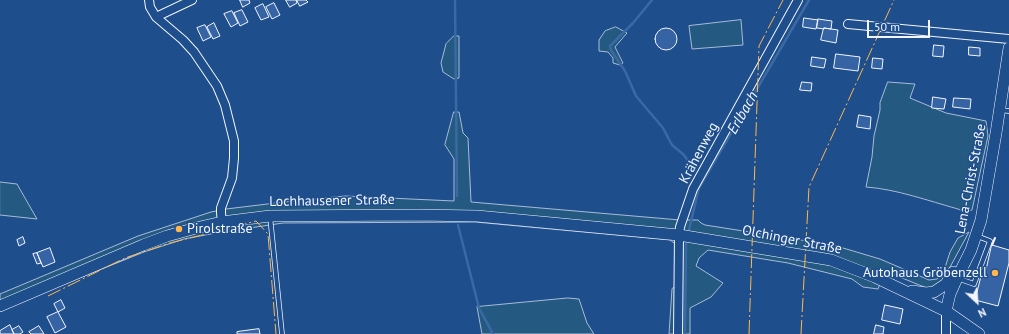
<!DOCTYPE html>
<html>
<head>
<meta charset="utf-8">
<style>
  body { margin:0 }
  #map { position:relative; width:1009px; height:334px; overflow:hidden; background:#1f4e8c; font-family:"PT Sans",sans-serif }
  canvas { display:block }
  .north { position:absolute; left:957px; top:282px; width:40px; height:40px; -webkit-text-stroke:3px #1f4e8c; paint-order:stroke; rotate:154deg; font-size:11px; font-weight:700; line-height:16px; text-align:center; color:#f2f6ff }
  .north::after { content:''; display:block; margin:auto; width:14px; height:18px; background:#f2f6ff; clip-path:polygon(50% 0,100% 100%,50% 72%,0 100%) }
  .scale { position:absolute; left:867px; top:20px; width:63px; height:18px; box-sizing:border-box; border:2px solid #f2f6ff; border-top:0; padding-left:5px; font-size:12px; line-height:14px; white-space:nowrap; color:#f2f6ff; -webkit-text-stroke:3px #1f4e8c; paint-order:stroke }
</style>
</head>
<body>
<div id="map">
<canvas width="1009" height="334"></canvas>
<div class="north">N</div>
<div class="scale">50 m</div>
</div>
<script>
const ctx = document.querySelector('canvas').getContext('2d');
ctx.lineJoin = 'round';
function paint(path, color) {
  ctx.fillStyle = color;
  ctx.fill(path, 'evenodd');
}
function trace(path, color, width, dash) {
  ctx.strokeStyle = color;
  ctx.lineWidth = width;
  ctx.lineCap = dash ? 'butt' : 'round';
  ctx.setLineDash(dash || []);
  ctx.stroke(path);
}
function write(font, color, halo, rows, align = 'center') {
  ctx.font = font + ' "PT Sans",sans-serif';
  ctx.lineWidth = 3;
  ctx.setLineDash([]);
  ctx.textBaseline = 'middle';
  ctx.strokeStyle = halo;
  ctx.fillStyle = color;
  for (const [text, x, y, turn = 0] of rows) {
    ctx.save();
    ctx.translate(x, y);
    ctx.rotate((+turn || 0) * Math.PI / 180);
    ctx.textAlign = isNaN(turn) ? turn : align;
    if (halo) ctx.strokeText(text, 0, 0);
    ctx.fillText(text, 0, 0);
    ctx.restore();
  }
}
const green = new Path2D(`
  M741,20L743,45L692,49L689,26Z
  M616,27L627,33L615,47L623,63L620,65L613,63V58L608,52L599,51V40L605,31Z
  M454,36H459V78L454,79L443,72L441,63L446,44Z
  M888,82L915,84L910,98L946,113L986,121L988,136L972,210L965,212L958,209C929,201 896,189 866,187L872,157L874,136L880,110V103Z
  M454,112H459L463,133L468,138L471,202L680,220H698L701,223L705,225L833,245L880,259L929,280L937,279L943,274L950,252L958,238L969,232L943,280L929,289L885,271L878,289L863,287L852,279L788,263L708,250L699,258L696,266L723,283L711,297L690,308V334H680L682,244L674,243L670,240L475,222L283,223L216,233L184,239L144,252L57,287L0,307V294L138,236L211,212L226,209L284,202L345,196L454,201V159L445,145Z
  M0,182L17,184L37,219L0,215Z
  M678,285L676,334H669L672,289Z
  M568,298L579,299L587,323L594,334H482L477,307Z`);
paint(green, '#245a82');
trace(green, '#a8bbd7', 1);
trace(new Path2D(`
  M455,0L457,196
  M652,0L633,23L610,46L611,50L625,71L636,96L663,128L672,145L684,155L693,168
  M458,225L479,308L493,334
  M689,230L699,188L809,0
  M685,334L686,243`), '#3b69a3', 2.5);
const building = new Path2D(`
  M240,0H249L250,3L243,7Z
  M286,0H296L297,3L290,7Z
  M297,0H306L308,2L300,6Z
  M274,3L280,15L272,19L266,7Z
  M263,4L269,17L261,20L255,8Z
  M242,10L248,22L240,26L234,13Z
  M232,11L238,23L231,27L224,14Z
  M804,18L818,20L816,29L803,27Z
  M818,19L832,21L831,29L824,28V29L817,28Z
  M214,23L220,36L213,39L207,27Z
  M205,25L211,37L203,41L197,28Z
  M824,28L838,30L836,43L821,40Z
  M655 39a11 11 0 1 1 22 0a11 11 0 1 1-22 0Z
  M934,45L944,46L943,57L933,56Z
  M969,47L980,48V56L969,55Z
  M836,54L860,57L858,71L834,68Z
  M812,57L826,59L824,68L811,66Z
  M873,58L883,59L882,69L872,68Z
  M802,82L812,83L811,91L800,90Z
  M933,97L946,99L944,109L932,108Z
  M954,98L971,99L970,109L953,107Z
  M859,115L871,117L870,129L857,127Z
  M23,237L25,243L19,246L17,240Z
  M992,245L1009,250V263L998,306L975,300L981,276L984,277Z
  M50,248L55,262L43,267L37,253Z
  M37,253L41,263L37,264L33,254Z
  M61,300L65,308L58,312L54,304Z
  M885,305L903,309L900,324L882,320Z
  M58,312L66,327L55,333L47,317Z
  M10,325L14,334H0V331Z
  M876,325L884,327L883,334H874Z
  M19,326L23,332L20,334H14L12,330Z
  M39,326L44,334H31L29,332Z
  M259,329L260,334H237V332Z`);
paint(building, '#3563a3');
trace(building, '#f2f6ff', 1);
const lane = new Path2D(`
  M1000,110L1009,111
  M270,216L282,334
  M957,278L974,284L990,241L977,236`);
const street = new Path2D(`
  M149,0L150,7L156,17L183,40L194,52L217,86L225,105L234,141V158L232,178L221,208V213L222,222
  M156,17L192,0
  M848,24L1009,39
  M946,311V334
  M678,334L679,235L680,227L693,189L798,0`);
const secondary = new Path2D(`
  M912,291L926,293L934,292L946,284L953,272
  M0,306L143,245L167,236L200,227L222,222L270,216L418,215L477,216L679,235L831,260L875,277L946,311L979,334
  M946,311L950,294L957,278L971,250L981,220L996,133L1009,48`);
trace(lane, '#f2f6ff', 5.5);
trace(street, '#f2f6ff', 10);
trace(secondary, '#f2f6ff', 12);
trace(lane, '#1f4e8c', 4);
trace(street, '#1f4e8c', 8);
trace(secondary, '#1f4e8c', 11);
trace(new Path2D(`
  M992,245L995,238`), '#f2f6ff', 2);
trace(new Path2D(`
  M48,296L125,258L170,243L210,233L256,221L268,234L276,334
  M749,334L759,46L783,0
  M801,334L809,187L894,0`), '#ffb74d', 1, [14, 3, 2, 3]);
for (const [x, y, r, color] of [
  [179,229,4,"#ffb74d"],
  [995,273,4,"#ffb74d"]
]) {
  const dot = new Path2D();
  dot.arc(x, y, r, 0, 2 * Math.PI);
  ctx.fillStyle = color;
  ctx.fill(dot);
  trace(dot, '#1f4e8c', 1.5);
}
write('14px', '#f2f6ff', '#1f4e8c', [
  ["Krähenweg",699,153,-62],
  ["Lena-Christ-Straße",971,179,-79],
  ["Lochhausener Straße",332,201,-1],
  ["Olchinger Straße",792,240,11]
]);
write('14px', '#f2f6ff', '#1f4e8c', [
  ["Pirolstraße",187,229],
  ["Autohaus Gröbenzell",987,273,"right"]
], 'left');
write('italic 15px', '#f2f6ff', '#1f4e8c', [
  ["Erlbach",743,113,-60]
]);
</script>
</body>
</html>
